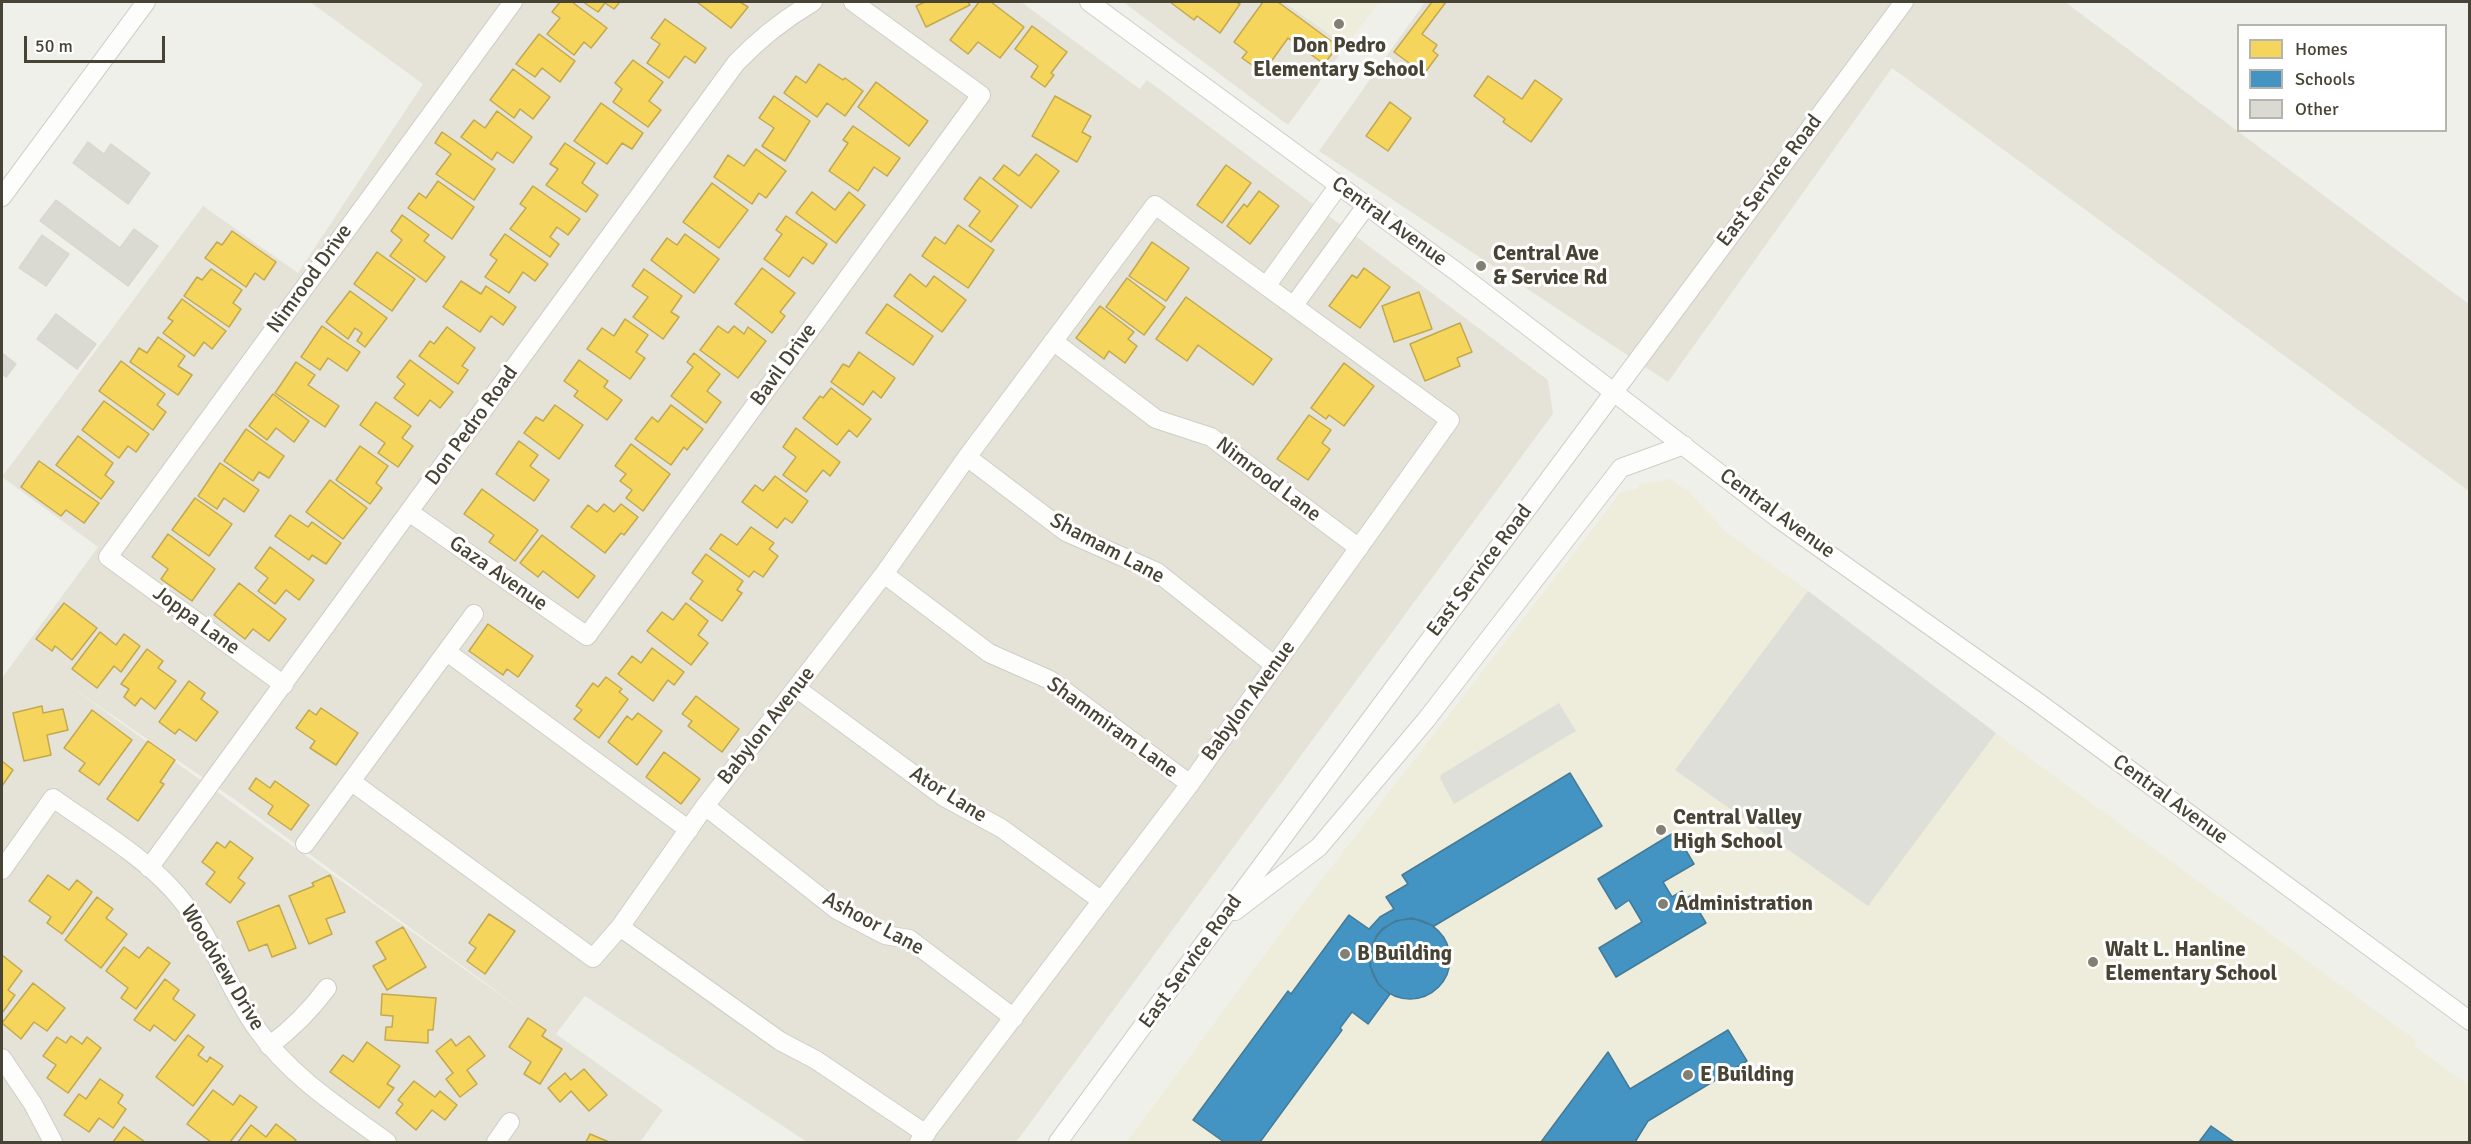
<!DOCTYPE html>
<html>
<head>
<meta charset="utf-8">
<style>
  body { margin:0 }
  #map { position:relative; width:2471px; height:1144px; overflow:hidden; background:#f0f0ea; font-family:Signika,sans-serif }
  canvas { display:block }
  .frame { position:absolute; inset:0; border:3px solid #474335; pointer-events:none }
  .legend { position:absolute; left:2237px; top:24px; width:210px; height:108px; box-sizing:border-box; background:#fff; border:2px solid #b5b4ae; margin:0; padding:8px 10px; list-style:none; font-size:18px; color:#474335 }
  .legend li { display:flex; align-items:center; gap:12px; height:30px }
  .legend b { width:30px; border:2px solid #b5b4ae }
  .scale { position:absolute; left:24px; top:36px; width:141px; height:27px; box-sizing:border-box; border:3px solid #474335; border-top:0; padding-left:8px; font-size:18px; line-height:21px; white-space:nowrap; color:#474335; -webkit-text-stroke:4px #fff; paint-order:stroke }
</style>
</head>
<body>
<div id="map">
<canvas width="2471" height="1144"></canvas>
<div class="frame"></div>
<ul class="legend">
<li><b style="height:16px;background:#f6d55c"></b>Homes</li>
<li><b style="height:16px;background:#4393c3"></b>Schools</li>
<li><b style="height:16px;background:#dad9d2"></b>Other</li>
</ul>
<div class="scale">50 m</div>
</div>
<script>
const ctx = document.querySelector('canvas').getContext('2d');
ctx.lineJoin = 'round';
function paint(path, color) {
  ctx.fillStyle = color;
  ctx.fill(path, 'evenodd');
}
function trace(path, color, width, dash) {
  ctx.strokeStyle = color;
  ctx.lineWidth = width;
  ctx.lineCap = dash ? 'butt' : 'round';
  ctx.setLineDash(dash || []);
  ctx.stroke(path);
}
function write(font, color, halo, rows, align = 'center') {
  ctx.font = font + ' Signika,sans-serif';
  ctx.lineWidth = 6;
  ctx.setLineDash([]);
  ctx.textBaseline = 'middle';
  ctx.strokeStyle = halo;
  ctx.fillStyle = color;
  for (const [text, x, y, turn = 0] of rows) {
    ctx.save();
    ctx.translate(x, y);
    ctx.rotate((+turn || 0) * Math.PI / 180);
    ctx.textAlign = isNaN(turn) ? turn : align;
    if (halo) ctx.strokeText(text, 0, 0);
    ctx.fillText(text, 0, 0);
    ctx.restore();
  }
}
paint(new Path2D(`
  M310,2H1021L1140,89L1147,80L1548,380L1553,414L1016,1142H807L585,996L556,1034L663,1110L640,1142H2V678L98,547L2,477L203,206L298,273L423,84ZM64,682L234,799L525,1012L481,981Z
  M1123,2H1284L1346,46L1288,125Z
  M1425,2H2065L2469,304V491L1892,68L1668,382L1319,151Z`), '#e5e3d7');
paint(new Path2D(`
  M1285,2H1379L1346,46Z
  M1671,479L1689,492L1726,532L1818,598L2020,751L2417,1041L2414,1046L2470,1086L2469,1142H1127L1282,931L1621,492L1639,488L1638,484Z`), '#eeeddb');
paint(new Path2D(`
  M1808,591L1996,733L1868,906L1675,770Z
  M1559,703L1576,731L1454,804L1440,778L1442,774Z`), '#dfdfd9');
const homes = new Path2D(`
  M560,2H572L607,28L591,48L584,42L574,55L547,34L560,18L552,12Z
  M583,2H620L614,9L605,3L598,12Z
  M697,2H740L748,7L731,28Z
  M925,2H968L970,5L926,27L916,6Z
  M979,2H991L1024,27L1000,58L978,42L968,54L950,40Z
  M1170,2H1236L1240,4L1220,33L1197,16L1194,20Z
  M1263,2H1278L1338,46L1324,64L1288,38L1263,73L1242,58L1247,52L1234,42Z
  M1432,2H1446L1422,34L1437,45L1433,51L1438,55L1424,74L1394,52Z
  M665,19L706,48L695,63L685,56L669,78L647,63L660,44L651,38Z
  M1032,26L1067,52L1051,73L1054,75L1045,87L1031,77L1038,66L1015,49Z
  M539,34L575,61L560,82L542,68L535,77L516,64Z
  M633,60L663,82L649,101L661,110L648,127L613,102L622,89L615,83Z
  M819,64L843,80L845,78L863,91L845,116L827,103L817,117L784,93L796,76L806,83Z
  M513,69L550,97L533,119L520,109L514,118L490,100Z
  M1488,76L1522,99L1535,80L1562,99L1531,142L1503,122L1505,119L1474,96Z
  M876,82L928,121L909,146L858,107Z
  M774,96L810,121L785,161L762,146L774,128L759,118Z
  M1055,96L1091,116L1082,132L1091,137L1077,162L1032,136Z
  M1390,102L1411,118L1388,151L1366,136Z
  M601,103L643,133L632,149L622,143L607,164L574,141Z
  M497,111L532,137L513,163L497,152L492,160L461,137L474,120L485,128Z
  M853,126L900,158L887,176L874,167L858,191L829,171L848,143L843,140Z
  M442,132L495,169L474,200L436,174L451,154L435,143Z
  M565,143L595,163L582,183L598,195L586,212L546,185L558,169L550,164Z
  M756,149L786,171L766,198L759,193L752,204L714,177L728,155L744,166Z
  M1036,154L1059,171L1031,208L993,179L1004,165L1019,176Z
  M1226,165L1251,183L1222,223L1197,205Z
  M980,177L1018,206L991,242L969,226L980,211L964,199Z
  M438,181L474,207L452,239L408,208L419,193L426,198Z
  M712,183L748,210L719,248L683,222Z
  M533,186L580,219L568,235L557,227L550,237L559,244L550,257L510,229L526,208L520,204Z
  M1259,191L1279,206L1250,244L1227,226L1244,204L1247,207Z
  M812,192L835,210L849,192L865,205L836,243L796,213Z
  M402,215L429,235L424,241L445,257L426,282L390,256L402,240L391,231Z
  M786,216L827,244L813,264L803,257L789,277L764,259L782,234L776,230Z
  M958,225L994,250L968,288L922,256L935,237L945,244Z
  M232,231L276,262L264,280L255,273L246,287L205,258L217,242L222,245Z
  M505,234L548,264L535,281L523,272L509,293L485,277L497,260L490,255Z
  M685,234L719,259L694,293L651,260L667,238L677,245Z
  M1152,242L1189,268L1166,301L1129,276Z
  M377,252L415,279L392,311L354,284Z
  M762,268L795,293L780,312L785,316L772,333L735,304Z
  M1364,268L1390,287L1360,328L1329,306L1352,275L1357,278Z
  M211,269L242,290L233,303L241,309L229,327L184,296L197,277L202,280Z
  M644,269L682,296L671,312L679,317L663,339L633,317L648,297L632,286Z
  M910,274L926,287L934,276L966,300L942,332L894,296Z
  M1127,278L1165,307L1144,335L1106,307Z
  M461,281L481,294L486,286L516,307L503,325L491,316L480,332L443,307Z
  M350,291L387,318L365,347L357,341L362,333L355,328L348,339L326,322Z
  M1419,292L1432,329L1394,342L1382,306Z
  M1186,297L1272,359L1253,385L1198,345L1187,361L1156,339Z
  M182,299L226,331L212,349L204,342L194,356L163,333L173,321L168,318Z
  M887,304L933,336L913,365L866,333Z
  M1100,306L1134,332L1128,339L1137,346L1125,363L1109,351L1104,359L1076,338Z
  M625,319L648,335L636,352L645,358L630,379L587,349L602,328L614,336Z
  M1460,323L1472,352L1457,358L1460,366L1425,381L1410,344Z
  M322,326L360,352L347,371L328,358L320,370L301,357Z
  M718,326L728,333L734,326L744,334L748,327L766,341L738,378L700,350Z
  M447,327L475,348L462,366L468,370L458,384L419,356L430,341L434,344Z
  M158,337L185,356L178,366L192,375L178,395L130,362L139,348L147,353Z
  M859,352L895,378L881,398L873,391L863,405L831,382L843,364L849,367Z
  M694,353L720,374L707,391L721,402L706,423L671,396L693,367L687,362Z
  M410,360L453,392L440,408L430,400L418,416L394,398L405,384L397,377Z
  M579,360L608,381L604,387L622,400L607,420L574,396L578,391L564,381Z
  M121,361L165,394L157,405L166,412L153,430L99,391Z
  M296,362L315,375L308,385L339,406L325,427L275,393Z
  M1344,363L1374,386L1344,426L1329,415L1326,419L1311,408Z
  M831,388L871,419L857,437L849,430L837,445L803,418L820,396L823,398Z
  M273,394L309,421L294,442L276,428L267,440L249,426Z
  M104,401L149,434L136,452L128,446L119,458L82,430Z
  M376,402L411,426L402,438L413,446L398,467L378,453L385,443L360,425Z
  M555,405L583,425L559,459L524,433L536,417L543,421Z
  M671,405L703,429L687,450L684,447L671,465L635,439L652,417L658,422Z
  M1309,415L1331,430L1322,443L1330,449L1308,480L1277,459Z
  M796,428L840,462L830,476L823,470L806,492L783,475L796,457L783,447Z
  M246,429L284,456L269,478L259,472L253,481L224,461Z
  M78,436L113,463L105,475L114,482L101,499L56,465Z
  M519,441L538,455L530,466L549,480L534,501L496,474Z
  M631,444L670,474L643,511L626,498L632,490L620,481L626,474L615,466Z
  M360,446L388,466L376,483L382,488L370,504L336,480Z
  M39,461L99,503L84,523L66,510L61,516L21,487Z
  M220,463L259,490L244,512L224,498L217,509L198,496Z
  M775,476L808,501L792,523L785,518L777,528L742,502L755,485L763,491Z
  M330,480L367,508L343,539L306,512Z
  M482,489L538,530L515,561L489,542L494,535L464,514Z
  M195,498L232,524L209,556L172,530Z
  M604,504L614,512L621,504L638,517L624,535L621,533L605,553L571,527L588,505L597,512Z
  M290,515L308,527L312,522L341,543L326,564L312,555L309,560L275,536Z
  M751,527L774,543L769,549L778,556L763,577L754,571L749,577L710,549L721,534L737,545Z
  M168,534L215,569L192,601L161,579L168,569L152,557Z
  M542,535L595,576L578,598L543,571L538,577L520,563Z
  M270,547L314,580L299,600L286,590L275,604L258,591L268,578L255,568Z
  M706,554L743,581L737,590L742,593L722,621L690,599L703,581L692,573Z
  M239,583L286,619L269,641L253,629L245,639L214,615Z
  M64,603L97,628L72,660L55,646L52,651L36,639Z
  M686,603L708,621L698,635L708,643L691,665L647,631L662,612L673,620Z
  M488,624L533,656L518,677L507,669L503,675L469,651Z
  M100,632L116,645L124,634L140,646L121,672L114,666L97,688L72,669Z
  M652,648L684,672L674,685L668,680L653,701L618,674L632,656L641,663Z
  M147,649L163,661L158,668L176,681L155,709L141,698L135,706L124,697L129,689L121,684Z
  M606,677L622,689L619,692L628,699L599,738L574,719L582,710L576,706L593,683L598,687Z
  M189,681L205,693L201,699L218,712L196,741L179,729L175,734L159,722Z
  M696,696L739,729L722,752L688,726L692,721L682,714Z
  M42,706L43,713L63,709L68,730L47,735L51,755L24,761L13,713Z
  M321,708L358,733L336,765L310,748L315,741L296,728L309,710L316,715Z
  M92,710L132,740L99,785L79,771L85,763L64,748Z
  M638,713L662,731L637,765L608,742L627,716L632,720Z
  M148,741L175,760L160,782L164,784L138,821L107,799Z
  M664,752L700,779L681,804L646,777Z
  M2,761L13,770L2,786Z
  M256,778L270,788L275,781L309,805L291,830L268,814L273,806L249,789Z
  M230,841L253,858L238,878L245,883L230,903L206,884L215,872L202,862L217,842L225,848Z
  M48,875L69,890L77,880L92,892L62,934L47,923L51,917L29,901Z
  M330,875L345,912L326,919L332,934L309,944L289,896L314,886L312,883Z
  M97,897L113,909L106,918L127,934L101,968L65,940Z
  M279,905L296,948L272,957L267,944L249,951L237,922Z
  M489,914L515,931L485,974L467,961L476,948L469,943Z
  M403,927L426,967L387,990L373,966L386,959L376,942Z
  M124,947L139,958L148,947L170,963L136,1009L121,998L128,988L106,971Z
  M2,955L22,971L8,990L15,995L2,1013Z
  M165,979L179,990L173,999L195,1015L175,1041L154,1025L150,1031L134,1020Z
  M33,983L65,1008L47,1031L34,1022L21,1039L2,1023Z
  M382,994L436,998L433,1030H428V1043L385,1040L386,1027H392L393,1016L381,1015Z
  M528,1018L546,1030L542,1036L562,1049L540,1084L524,1074L531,1062L509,1047Z
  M188,1035L204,1047L198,1055L207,1062L210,1057L223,1066L193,1106L156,1077Z
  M71,1036L82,1044L87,1037L101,1048L68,1093L47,1078L56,1065L43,1056L57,1037L66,1043Z
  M469,1036L485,1056L467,1070L477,1084L460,1097L446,1079L453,1073L436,1051L451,1039L456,1046Z
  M367,1042L400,1066L387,1084L394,1088L379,1108L330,1072L343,1055L353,1062Z
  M584,1069L607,1095L589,1111L571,1091L560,1102L548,1088L565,1073L571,1080Z
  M100,1079L123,1095L118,1103L126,1109L113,1128L99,1118L89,1132L64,1115L79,1094L86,1099Z
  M414,1081L435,1097L440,1091L457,1105L445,1120L432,1110L416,1130L396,1113L403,1104L398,1100Z
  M213,1090L233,1105L240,1095L257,1107L230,1142H211L187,1124Z
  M276,1124L296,1140L294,1142H238L251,1125L266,1137Z
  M124,1127L145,1142H113Z
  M590,1134L609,1142H586Z`);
paint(homes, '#f6d55c');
trace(homes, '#c2a950', 1.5);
const schools = new Path2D(`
  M1570,773L1602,826L1434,926L1412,918L1396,921L1382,929L1377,935L1370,950V966L1379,985L1390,994L1368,1024L1352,1012L1340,1028L1342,1030L1260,1142H1224L1193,1120L1288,991L1291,994L1349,915L1369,929L1380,917L1394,909L1386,897L1408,884L1402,875Z
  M1675,832L1694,864L1663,882L1672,897L1682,891L1686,898L1690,896L1706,923L1616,977L1599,948L1642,922L1629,900L1616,909L1598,879Z
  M1370 959a40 40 0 1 1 80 0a40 40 0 1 1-80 0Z
  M1728,1030L1747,1061L1648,1121L1635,1142H1541L1608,1052L1630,1089Z
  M2211,1126L2234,1142H2199Z`);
paint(schools, '#4393c3');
trace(schools, '#447b98', 1.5);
const building = new Path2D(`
  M88,142L104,154L111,144L150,173L128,204L73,163Z
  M56,200L120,248L134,229L158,246L128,286L40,221Z
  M42,235L69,254L46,286L19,268Z
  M56,314L96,344L77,369L37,339Z
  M2,353L16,364L6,377L2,374Z`);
paint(building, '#dad9d2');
trace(building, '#d9d7cf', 1.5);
const minor = new Path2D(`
  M1089,2L1457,272L1779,519L2039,703L2470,1021
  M2,197L146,2
  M1267,285L1339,185
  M1294,305L1366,206
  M1053,341L1156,419L1211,437L1359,548
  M967,457L1066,532L1157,572L1274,665
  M409,512L587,636L981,95L853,2
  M884,574L989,653L1050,680L1190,784
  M447,652L689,830
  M284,685L108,557L513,2
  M796,688L944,797L1001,828L1102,901
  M352,782L593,958L620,927L705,806L884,574L967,457L1155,205L1450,420L1190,784L919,1142
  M705,806L837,910L885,935L909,939L1014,1018
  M305,844L474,614
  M149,868L736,63C760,38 784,19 813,2
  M2,870L53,798C92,826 140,854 172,889C211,931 225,984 257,1029C291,1077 340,1108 387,1142
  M1235,911L1319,847L1426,720L1621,468L1684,445
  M620,927L780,1041L816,1060L926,1134
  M269,1046C292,1029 310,1011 327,988
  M2,1058L33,1104L53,1142
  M496,1142L510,1122
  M1058,1142L1167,993L1904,2`);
trace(minor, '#cecdc7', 20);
trace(minor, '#fdfdfc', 18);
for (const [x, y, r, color] of [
  [1339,24,6,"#828074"],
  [1481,266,6,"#828074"],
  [1661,830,6,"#828074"],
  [1663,904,6,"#828074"],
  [1345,954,6,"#828074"],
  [2093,962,6,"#828074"],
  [1688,1075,6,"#828074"]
]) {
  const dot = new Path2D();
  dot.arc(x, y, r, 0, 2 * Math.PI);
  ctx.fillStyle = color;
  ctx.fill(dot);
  trace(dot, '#fff', 2);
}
write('bold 21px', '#474335', '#fff', [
  ["Don Pedro",1339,46,"center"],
  ["Elementary School",1339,70,"center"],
  ["Central Ave",1493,254],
  ["& Service Rd",1493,278],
  ["Central Valley",1673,818],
  ["High School",1673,842],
  ["Administration",1675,904],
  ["Walt L. Hanline",2105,950],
  ["Elementary School",2105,974],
  ["B Building",1357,954],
  ["E Building",1700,1075]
], 'left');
write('21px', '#474335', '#fff', [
  ["East Service Road",1770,181,-53],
  ["Central Avenue",1389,222,36],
  ["Nimrood Drive",310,279,-54],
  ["Bavil Drive",784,365,-54],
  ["Don Pedro Road",472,426,-54],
  ["Nimrood Lane",1268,480,37],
  ["Central Avenue",1777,514,36],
  ["Shamam Lane",1107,549,28],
  ["East Service Road",1480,571,-53],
  ["Gaza Avenue",498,574,35],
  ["Joppa Lane",196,621,36],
  ["Babylon Avenue",1249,701,-54],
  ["Babylon Avenue",767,726,-52],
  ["Shammiram Lane",1112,728,36],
  ["Ator Lane",948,795,32],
  ["Central Avenue",2170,800,36],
  ["Ashoor Lane",873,924,28],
  ["East Service Road",1191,962,-54],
  ["Woodview Drive",222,968,59]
]);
</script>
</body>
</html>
